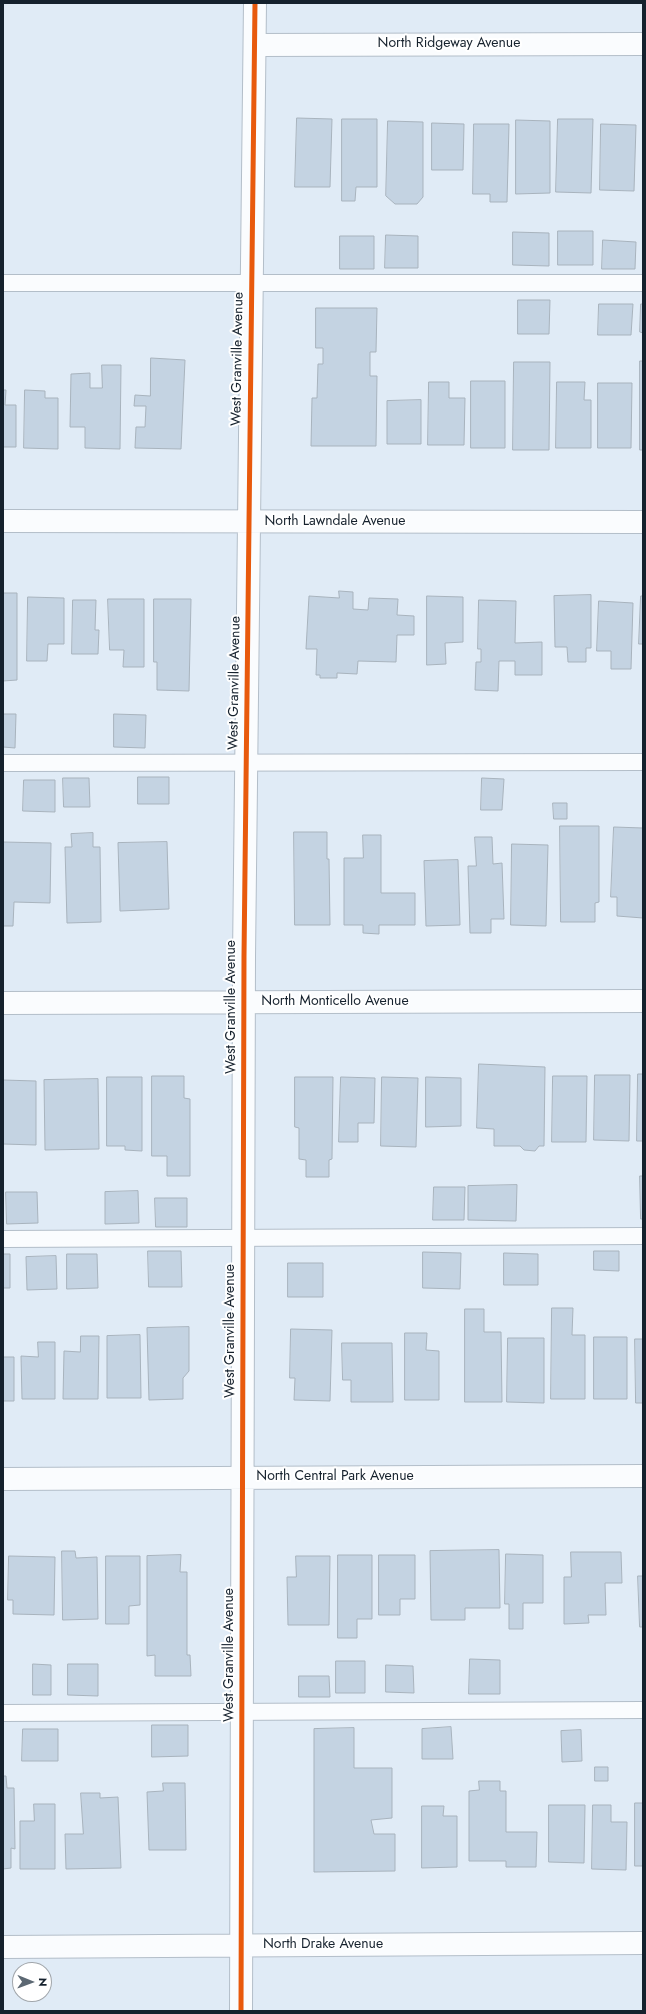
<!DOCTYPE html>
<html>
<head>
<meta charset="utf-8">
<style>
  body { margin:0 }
  #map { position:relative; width:646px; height:2014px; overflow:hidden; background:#e0ebf6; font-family:Jost,sans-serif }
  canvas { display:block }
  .frame { position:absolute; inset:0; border:4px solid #15212d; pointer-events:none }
  .north { position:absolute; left:12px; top:1962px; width:40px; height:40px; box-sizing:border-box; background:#fff; border:1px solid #a1a6ab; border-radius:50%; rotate:91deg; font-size:11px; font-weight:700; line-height:16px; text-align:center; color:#15212d }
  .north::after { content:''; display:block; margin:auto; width:14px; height:18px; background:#5c6873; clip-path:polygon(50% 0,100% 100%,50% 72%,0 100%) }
</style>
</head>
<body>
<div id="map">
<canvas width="646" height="2014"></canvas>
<div class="frame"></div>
<div class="north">N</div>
</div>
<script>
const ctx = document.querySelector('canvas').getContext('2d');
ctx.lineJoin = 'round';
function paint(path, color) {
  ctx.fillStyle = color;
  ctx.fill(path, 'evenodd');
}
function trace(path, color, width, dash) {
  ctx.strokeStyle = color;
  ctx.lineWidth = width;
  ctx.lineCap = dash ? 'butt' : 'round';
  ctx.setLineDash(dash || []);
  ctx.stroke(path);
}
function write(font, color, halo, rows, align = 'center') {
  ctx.font = font + ' Jost,sans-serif';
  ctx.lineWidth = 4;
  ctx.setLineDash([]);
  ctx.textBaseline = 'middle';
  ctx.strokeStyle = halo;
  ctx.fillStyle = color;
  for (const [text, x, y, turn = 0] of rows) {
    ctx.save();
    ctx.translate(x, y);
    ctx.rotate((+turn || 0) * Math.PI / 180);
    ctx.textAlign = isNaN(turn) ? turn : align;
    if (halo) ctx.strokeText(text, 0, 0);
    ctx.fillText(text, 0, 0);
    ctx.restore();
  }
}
const building = new Path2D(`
  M297,118L332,119L330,187H295Z
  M342,119H377V187H356L355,201H342Z
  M558,119H593L591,193L556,192Z
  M516,120L550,121V193L516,194Z
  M388,121L423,122V197L417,204H395L386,196Z
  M432,123L464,124L463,170H432Z
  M474,124H509L507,202H490V194H473Z
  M601,124L636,125L634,191L600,190Z
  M558,231H593V265H558Z
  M513,232L549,233V266L513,265Z
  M386,235L418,236V268H385Z
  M340,236H374V269H340Z
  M603,240L636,242L635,269H602Z
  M518,300H550L549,334H518Z
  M599,304H633L631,335H598Z
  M641,304H643V333L640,332Z
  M316,308H377L376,352H370V376H377L376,446H311L312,398H317L318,364H323V348H316Z
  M151,358L185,360L181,449L135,448L136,427H145L146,406H134L135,395L150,396Z
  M640,361H643V450H640Z
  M514,362H550L549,450H513Z
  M102,365H121L120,449L85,448V427H70L71,374L90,373V388H102Z
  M471,381H505V448H471Z
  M429,382H449V398H465L464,445H428Z
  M557,382H585L584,400H591V448H556Z
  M598,383H632L631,448H598Z
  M3,390H6L5,405H16V447H3Z
  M25,390L45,391V398H58V449L24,448Z
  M421,400V444H387V401Z
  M339,591L353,592V609L368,610L369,598L398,599L397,615L414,616V635H397L396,662L358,661L357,674L337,673V678H320V675H316L317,649H306L309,596L339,598Z
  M3,593H17V680L3,681Z
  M591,595V648H586V662H568L567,647H555L554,596Z
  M427,596L463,597V642L445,643L446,664L427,665Z
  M641,596H643V644H639Z
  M28,597L64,598V644H48L47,661H27Z
  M108,599H144V667H123L124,650H110Z
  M154,599H191L189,691L157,690V662H154Z
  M73,600H96L95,630H99L98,654H72Z
  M479,600L516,601L515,643L542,642V675H515V661H499L498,691L475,690L476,662H481V649H478Z
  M599,601L633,603L631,669H611V651H597Z
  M3,714H16L15,748L3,747Z
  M114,714L146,715L145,748L114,747Z
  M138,777H169V804H138Z
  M63,778H89L90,807H64Z
  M482,778L504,779L502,810H481Z
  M24,780H55V812L23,811Z
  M553,803H567V819H554Z
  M560,826H599V902L595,903V922H561Z
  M614,827L643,828V918L617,916V897H611Z
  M294,832H327V859H329L330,925H295Z
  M93,833V847H100L101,922L67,923L65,847H72L71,834Z
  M363,835H381V893H415V925H379V934L363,933V925H344V858H363Z
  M475,837H492L493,864L502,863L504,919H491V933H470L468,866H476Z
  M3,842L51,843L50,903L14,902L13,926H3Z
  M167,842L169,909L120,911L118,843Z
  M512,844L548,845L546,926L511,925Z
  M458,860L460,925L426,926L424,861Z
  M479,1064L545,1067L544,1146H539L535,1151L524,1150L520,1146H494V1129L477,1128Z
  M638,1074H643V1141H637Z
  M595,1075H630L629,1141L594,1140Z
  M152,1076H184V1098L190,1099V1176H167V1156H152Z
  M553,1076H587L586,1142H552Z
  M107,1077H142V1151L125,1150V1146H107Z
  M295,1077H333L332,1159L329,1160V1177H306V1160L299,1159V1128L295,1127Z
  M341,1077L375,1078L374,1123H358V1142H339Z
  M382,1077L418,1078L416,1147L381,1146Z
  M426,1077L461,1078V1126L426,1127Z
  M98,1079L99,1149L45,1150L44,1080Z
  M3,1080L36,1081V1145L3,1144Z
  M640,1176H643V1219H641Z
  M517,1185L516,1221L468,1220V1186Z
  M434,1187H465L464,1220H433Z
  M138,1191L139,1223L105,1224V1192Z
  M6,1192H37L38,1223L7,1224Z
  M155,1198H187V1227H156Z
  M148,1251H181L182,1287H149Z
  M594,1251H619V1271L594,1270Z
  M423,1252L461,1253L460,1289L423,1288Z
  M504,1253L538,1254V1285H504Z
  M3,1254H10V1288H3Z
  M67,1254H97L98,1288L67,1289Z
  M56,1256L57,1289L27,1290L26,1257Z
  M288,1263H323V1297H288Z
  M552,1308H573L572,1335H585V1399H551Z
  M465,1309H484V1332H501L502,1402H465Z
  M189,1327V1371L183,1378V1399L149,1400L147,1328Z
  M291,1329L332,1330L330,1401L294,1400L295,1378H290Z
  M405,1333H427L426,1350L439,1351V1400H405Z
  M140,1335L141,1398H107V1336Z
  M81,1336H99L98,1399H63L64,1351L80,1352Z
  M594,1337H627V1399H594Z
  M508,1338H544V1403L507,1402Z
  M635,1339H643V1403H636Z
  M38,1342H55V1399H22L21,1356L38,1357Z
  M342,1343H392L393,1402H351V1380H343Z
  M3,1357H14V1401H3Z
  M499,1550L500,1608H465V1620H431L430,1551Z
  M62,1551H75L76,1558L97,1557L98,1619L63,1620Z
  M571,1552H621L622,1583H605L606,1615H588L589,1623L564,1624V1577H571Z
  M506,1554L543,1555V1603H523V1629H509V1604H505Z
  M181,1555L180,1572H187V1655H190L191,1676H155V1655L147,1656V1556Z
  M338,1555H372V1619H357V1638H338Z
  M379,1555H415V1599H400V1615H379Z
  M9,1556L55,1557L54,1615L13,1614V1600H8Z
  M106,1556H140V1605L129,1606V1624H106Z
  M296,1556H330L329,1625H288L287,1577H296Z
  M638,1576H643V1627H640Z
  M470,1659L500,1660V1694H469Z
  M336,1661H365V1693H336Z
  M33,1664L51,1665V1695H33Z
  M68,1664H98V1696L68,1695Z
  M386,1665L413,1666L414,1693L386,1692Z
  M299,1676H329L330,1697H299Z
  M152,1725H188V1756L152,1757Z
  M451,1727L453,1759H422V1729Z
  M354,1728V1768H392V1818L371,1820L374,1834H395V1871L314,1872V1729Z
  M23,1729H58V1761H22Z
  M581,1730L582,1761L562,1762L561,1731Z
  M595,1767H608V1781H595Z
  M3,1776H6L7,1788H14L15,1849L11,1848V1868L3,1869Z
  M479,1781H500V1791H506V1832H537L536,1867H506V1861H469V1791L479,1790Z
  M163,1783H185L186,1850H149L147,1792L163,1791Z
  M81,1793H100V1798L118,1797L121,1868L66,1869L65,1834H83Z
  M635,1803H643V1866H635Z
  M34,1804H55V1869H20V1821H34Z
  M549,1805H585L584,1863L549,1862Z
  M593,1805H611V1822H627L626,1870L592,1869Z
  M422,1806H444L443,1816H457V1867L422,1868Z`);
paint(building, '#c4d3e2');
trace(building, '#a8b3bd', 1);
const lane = new Path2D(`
  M3,283H643
  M3,763L643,762
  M3,1239L643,1236
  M3,1713L643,1710`);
const street = new Path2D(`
  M255,45L643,44
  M3,521L643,522
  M3,1003L643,1001
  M3,1479L643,1476
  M3,1947L643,1943
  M241,2011L244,956L255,3`);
trace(lane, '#b3bec9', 18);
trace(street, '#b3bec9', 24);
trace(lane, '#fafcfe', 16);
trace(street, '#fafcfe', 22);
trace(new Path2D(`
  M241,2011L244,956L255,3`), '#e8590c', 5);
write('14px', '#15212d', '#fff', [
  ["North Ridgeway Avenue",449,44],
  ["West Granville Avenue",238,359,-89],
  ["North Lawndale Avenue",335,522],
  ["West Granville Avenue",235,683,-89],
  ["North Monticello Avenue",335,1002],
  ["West Granville Avenue",232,1007,-90],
  ["West Granville Avenue",231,1331,-90],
  ["North Central Park Avenue",335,1477],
  ["West Granville Avenue",230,1655,-90],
  ["North Drake Avenue",323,1945]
]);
</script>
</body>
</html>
